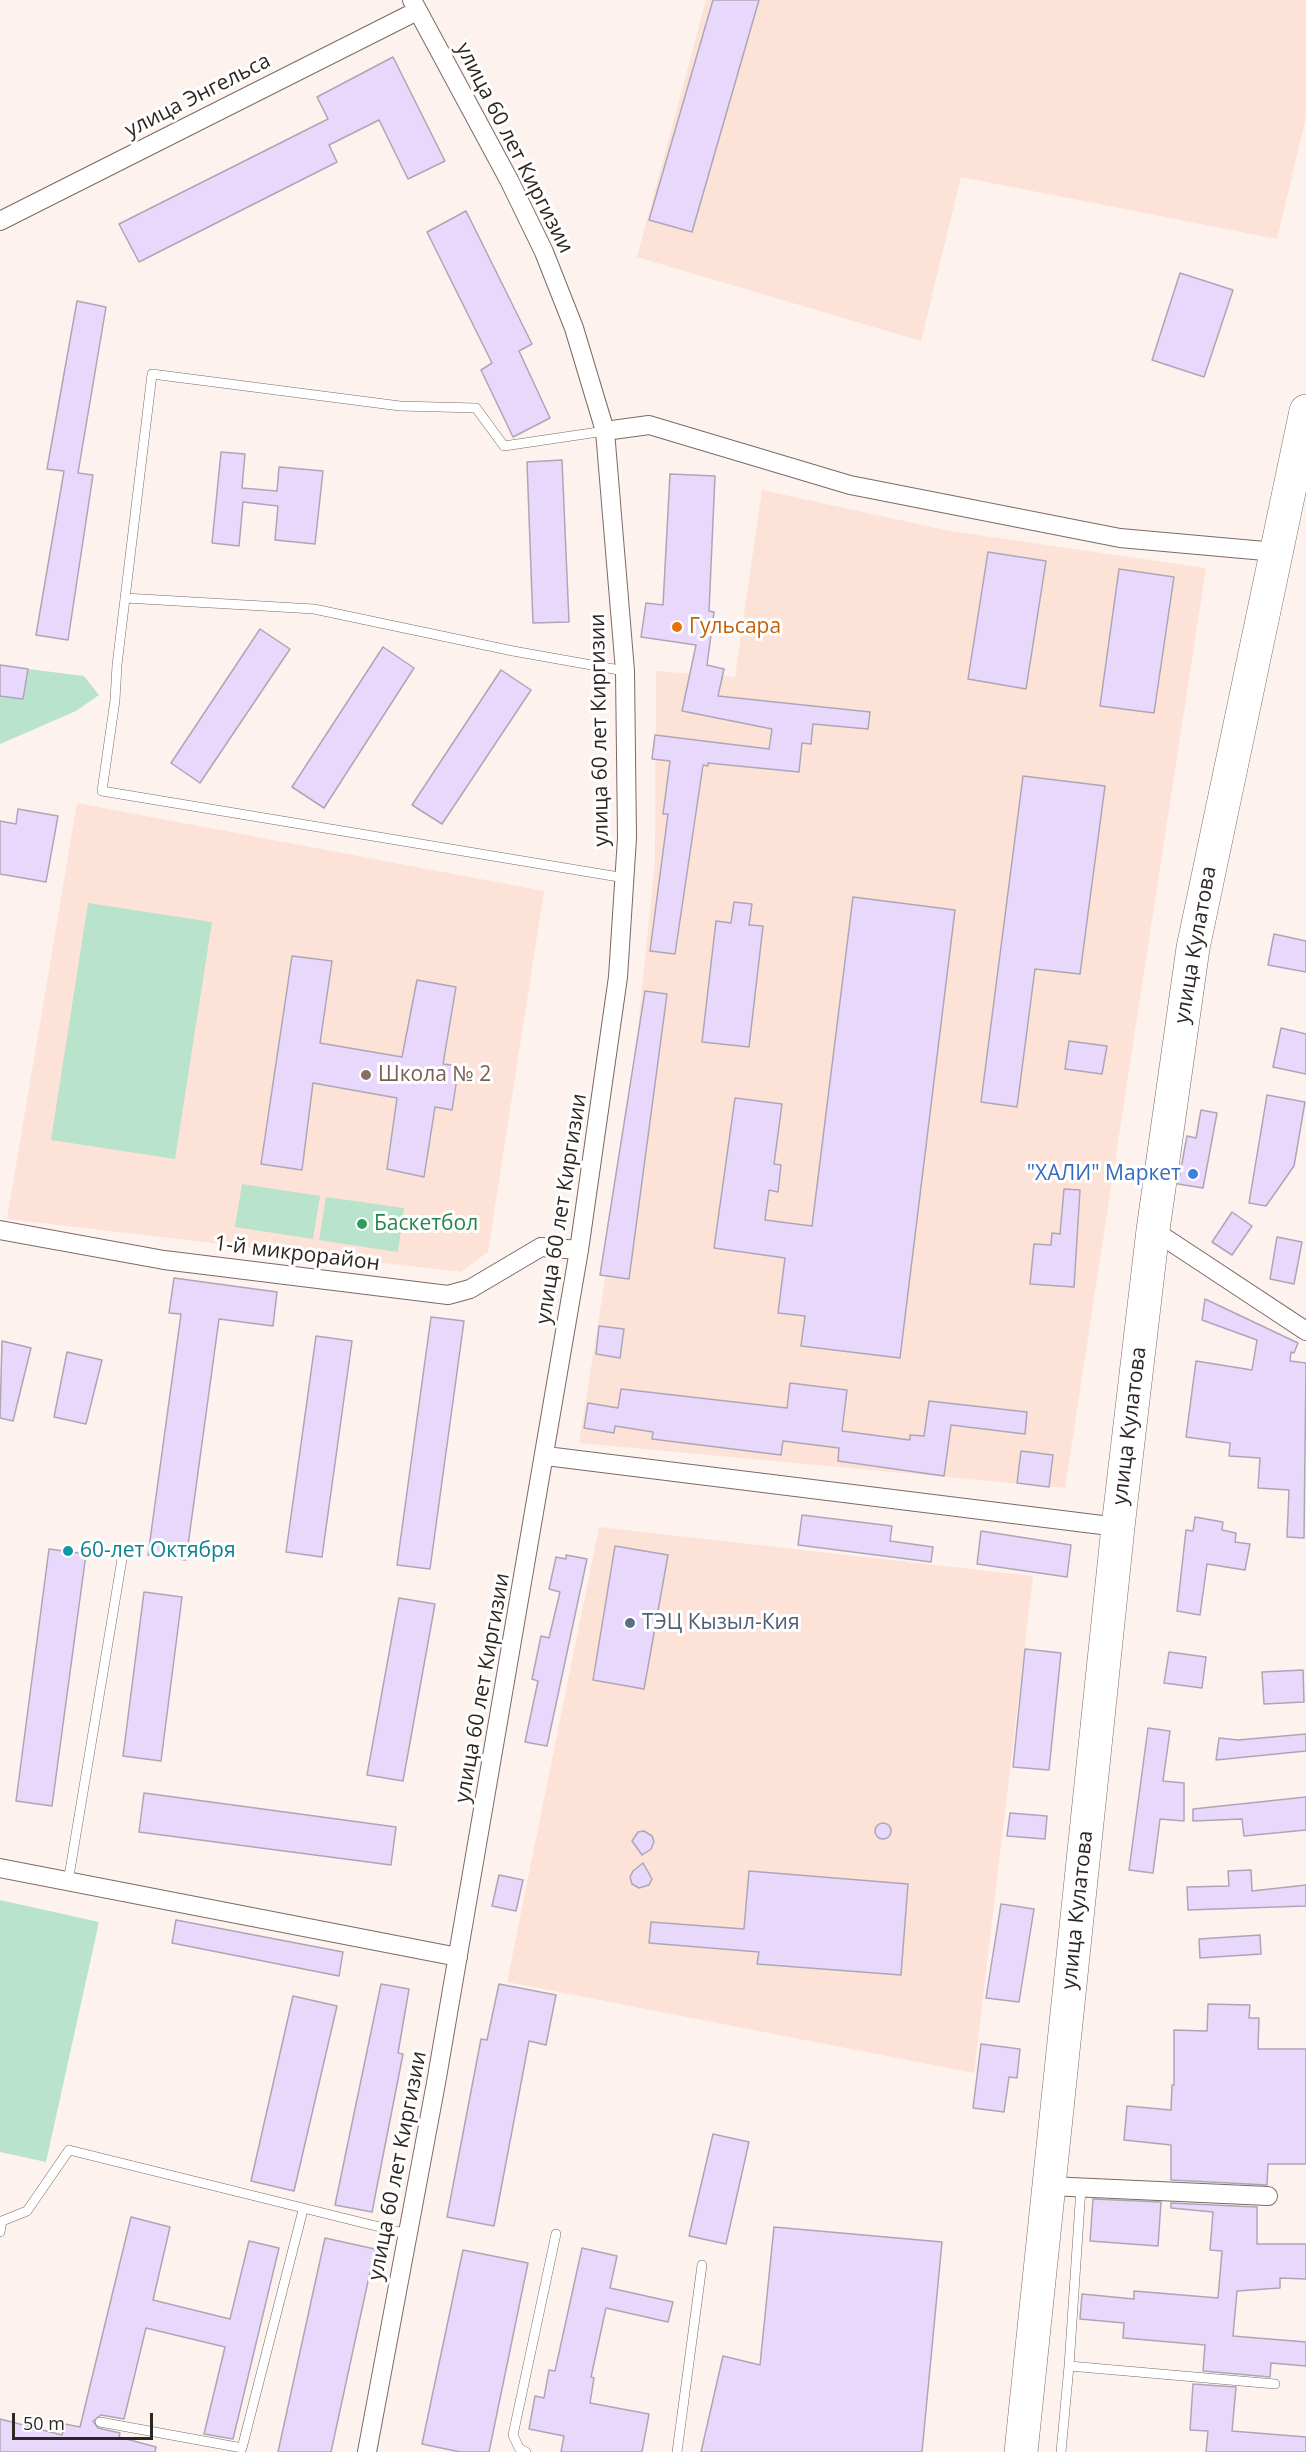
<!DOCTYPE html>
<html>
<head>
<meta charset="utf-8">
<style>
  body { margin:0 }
  #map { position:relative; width:1306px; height:2452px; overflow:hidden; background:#fef2ee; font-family:"Open Sans",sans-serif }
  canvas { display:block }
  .scale { position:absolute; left:12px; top:2413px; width:141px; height:27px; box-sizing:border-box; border:3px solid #2d2623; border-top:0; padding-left:8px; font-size:18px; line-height:21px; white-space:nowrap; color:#2d2623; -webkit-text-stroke:4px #fff; paint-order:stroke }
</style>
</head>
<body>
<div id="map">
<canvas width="1306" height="2452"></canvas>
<div class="scale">50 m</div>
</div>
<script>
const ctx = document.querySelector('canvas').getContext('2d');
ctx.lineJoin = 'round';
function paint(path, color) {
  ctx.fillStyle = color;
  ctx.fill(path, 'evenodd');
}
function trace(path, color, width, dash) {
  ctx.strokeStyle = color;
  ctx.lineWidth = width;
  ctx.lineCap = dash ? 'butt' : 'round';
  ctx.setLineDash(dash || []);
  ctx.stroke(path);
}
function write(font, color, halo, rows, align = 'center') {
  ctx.font = font + ' "Open Sans",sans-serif';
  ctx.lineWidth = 6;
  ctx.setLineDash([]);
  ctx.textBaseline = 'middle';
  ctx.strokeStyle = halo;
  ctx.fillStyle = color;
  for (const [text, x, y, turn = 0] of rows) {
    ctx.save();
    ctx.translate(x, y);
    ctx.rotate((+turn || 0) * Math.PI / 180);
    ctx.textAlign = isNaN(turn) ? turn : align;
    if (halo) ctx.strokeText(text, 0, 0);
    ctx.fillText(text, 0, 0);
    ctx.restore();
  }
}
paint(new Path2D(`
  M706,0H1306V117L1277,239L961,177L921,341L637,257Z
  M762,490L950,531L1206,568L1065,1488L579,1443L625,1153L655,862L656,671L735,677Z
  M77,803L544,891L488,1252L461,1272L7,1219Z
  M599,1527L1033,1576L974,2073L507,1982Z`), '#fde2d8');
paint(new Path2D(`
  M28,669L84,676L99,695L76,711L0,744V696L23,699Z
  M88,903L212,922L175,1159L51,1140Z
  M242,1184L320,1196L313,1239L235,1227Z
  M326,1197L404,1208L398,1252L319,1240Z
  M0,1900L99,1922L46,2162L0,2152Z`), '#b9e3cd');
const building = new Path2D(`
  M713,0H759L692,232L649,220Z
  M393,57L445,161L408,179L379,120L329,145L337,162L139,262L119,224L328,119L317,97Z
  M466,211L532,344L519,351L550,418L513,437L481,370L492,363L427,232Z
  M1180,273L1233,290L1204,377L1152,360Z
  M77,301L106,307L78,473L93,475L68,640L36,635L64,471L47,469Z
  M221,452L245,454L242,488L277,491L279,467L323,471L315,544L275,540L278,506L243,502L239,546L212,543Z
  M562,460L569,622L533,623L527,462Z
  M670,474L715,476L709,611L714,612L707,665L724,669L718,696L870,712L868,729L813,724L811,744L802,743L799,772L708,763V766L703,765L675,954L650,951L668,814H663L670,761L652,759L655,735L769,749L772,729L682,711L696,645L641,637L646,603L663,605Z
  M988,552L1046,561L1026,689L968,679Z
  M1119,569L1174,577L1154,713L1100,706Z
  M260,629L290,649L200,783L171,763Z
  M383,647L414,668L324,808L292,787Z
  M0,665L28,669L23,699L0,696Z
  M501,670L531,690L442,824L412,805Z
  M1023,776L1105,786L1080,974L1035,969L1017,1107L981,1102Z
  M18,809L58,816L46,882L0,874V821L16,824Z
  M853,897L955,910L900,1358L801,1346L805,1316L778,1313L785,1258L714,1248L735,1098L782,1104L774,1164L781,1165L778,1192L769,1190L765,1220L812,1226Z
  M734,902L752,904L749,925L763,926L749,1047L702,1042L716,921L731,923Z
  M1274,934L1306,941V972L1268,965Z
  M292,956L332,961L320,1043L402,1057L417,980L456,987L443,1064L459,1066L452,1110L435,1107L424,1177L387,1169L397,1098L313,1083L302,1170L261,1164Z
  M645,991L667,994L629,1279L600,1275Z
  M1281,1028L1306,1034V1074L1273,1067Z
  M1069,1041L1107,1046L1102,1074L1065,1069Z
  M1267,1095L1305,1102L1294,1166L1266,1206L1249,1203Z
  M1201,1110L1217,1113L1203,1188L1178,1184L1187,1136L1196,1138Z
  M1064,1189L1080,1190L1074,1287L1030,1284L1034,1244L1051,1245L1052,1233L1060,1234Z
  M1232,1212L1252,1226L1232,1255L1212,1242Z
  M1277,1237L1302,1242L1294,1284L1270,1279Z
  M174,1278L277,1292L273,1326L219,1319L186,1560L148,1555L181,1314L169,1313Z
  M1205,1299L1298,1343L1294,1353L1291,1352L1290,1361L1306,1363L1304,1538L1287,1537L1289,1490L1258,1488L1260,1458L1229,1456L1230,1443L1186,1437L1196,1361L1252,1370L1257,1340L1202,1320Z
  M431,1317L464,1321L430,1569L397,1565Z
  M599,1326L624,1329L620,1358L596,1354Z
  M316,1336L352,1341L322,1557L286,1552Z
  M2,1341L31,1348L13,1421L0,1418Z
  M67,1352L102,1360L86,1424L54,1417Z
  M790,1383L847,1390L842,1431L910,1440V1435L924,1436L929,1401L1027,1412L1025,1434L951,1425L944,1476L838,1461L839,1448L783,1441L781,1455L652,1439L653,1432L615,1426L614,1433L584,1428L588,1403L618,1408L621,1389L787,1408Z
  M1021,1451L1053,1455L1049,1487L1017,1483Z
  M802,1515L892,1526L890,1541L933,1547L931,1562L798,1545Z
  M1195,1517L1223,1522L1222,1530L1236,1533L1235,1542L1250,1544L1245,1570L1207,1564L1200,1615L1177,1611L1186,1530L1193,1531Z
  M981,1531L1071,1545L1067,1577L977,1564Z
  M615,1546L668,1555L644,1689L593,1680Z
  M49,1549L86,1554L52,1806L16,1801Z
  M566,1555L587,1559L547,1746L525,1742L538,1681L532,1679L541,1636L549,1638L560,1592L549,1589L556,1557L566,1559Z
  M144,1592L182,1597L161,1761L123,1756Z
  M399,1598L435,1604L403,1781L367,1775Z
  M1025,1649L1061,1653L1049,1770L1013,1767Z
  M1169,1652L1206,1657L1202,1688L1164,1683Z
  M1303,1670L1304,1702L1264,1704L1262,1672Z
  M1148,1728L1170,1731L1163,1781L1184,1783V1821L1160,1819L1153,1873L1129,1870Z
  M1306,1734V1751L1216,1760L1219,1738L1238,1740Z
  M144,1793L396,1827L391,1865L139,1832Z
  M1306,1797V1830L1244,1836L1242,1819L1193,1821V1809Z
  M1010,1813L1047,1816L1045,1839L1007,1836Z
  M875 1831a8 8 0 1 1 16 0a8 8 0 1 1-16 0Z
  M644,1831L652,1836L654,1842L651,1849L642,1855L632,1841L638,1832Z
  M643,1863L652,1879L649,1885L639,1888L632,1884L630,1877L633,1871Z
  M1251,1870L1252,1891L1306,1885V1906L1188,1910L1187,1887L1229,1886L1228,1871Z
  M749,1871L908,1884L901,1975L757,1964L759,1952L649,1943L651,1922L744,1929Z
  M499,1875L523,1880L516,1911L492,1906Z
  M1001,1904L1034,1909L1019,2002L986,1998Z
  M176,1920L343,1952L339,1976L172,1943Z
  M1260,1935L1261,1954L1200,1958L1199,1939Z
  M381,1984L409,1989L398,2053L403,2054L372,2212L335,2205Z
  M499,1984L556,1995L546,2045L529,2041L494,2226L447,2217L481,2039L487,2040Z
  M293,1996L337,2006L294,2191L251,2181Z
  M1208,2004L1250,2005L1249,2018H1259L1258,2049H1306V2164H1268L1267,2185L1171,2180V2145L1124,2140L1127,2106L1171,2110L1172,2085H1174V2030L1207,2031Z
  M981,2044L1020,2049L1017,2078L1009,2077L1004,2112L973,2108Z
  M713,2134L749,2142L726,2244L689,2236Z
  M1093,2199L1161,2202L1158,2246L1090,2241Z
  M1171,2203L1257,2207V2244H1306V2279L1280,2278V2288L1237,2291L1233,2336L1306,2342V2366L1271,2363L1270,2377L1203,2371L1205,2345L1123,2338L1124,2323L1080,2319L1082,2294L1134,2299V2291L1218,2298L1222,2251L1210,2250L1213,2212L1171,2208Z
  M131,2217L170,2227L153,2300L230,2319L249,2241L279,2248L233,2439L204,2434L225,2347L146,2328L124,2419L101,2415L93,2421L98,2428L120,2433L119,2437L156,2447L155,2452H0V2419L62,2435L65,2424L80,2427Z
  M774,2227L942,2242L922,2452H701L723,2356L760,2365Z
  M325,2238L375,2249L331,2452H278Z
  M582,2248L617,2256L610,2288L673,2302L668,2322L606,2308L591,2377L594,2378L590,2403L649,2414L642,2452H561L564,2436L529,2429L535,2396L544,2398L549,2370L555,2371Z
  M463,2250L528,2263L489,2452H460L422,2444Z
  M1193,2384L1236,2387L1232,2431L1306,2437V2452H1206L1208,2431L1190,2430Z`);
paint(building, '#e8d9fc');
trace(building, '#ada6b6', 1.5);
const lane = new Path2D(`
  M605,431L504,446L476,408L400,406L152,374L117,665L115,700L102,791L625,878
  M125,598L314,609L513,651L625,671
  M68,1882L122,1559
  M0,2232L2,2221L27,2211L69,2150L408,2234
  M1069,2366L1275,2384
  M100,2422L242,2448L303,2210
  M526,2452L519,2448L513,2435L556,2234
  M677,2452L702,2265
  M1061,2452L1069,2366L1081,2188`);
const street = new Path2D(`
  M0,221L417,11
  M605,431L649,425L850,485L1120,538L1276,552
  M0,1230L164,1260L448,1295L470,1289L541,1247L579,1250
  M1153,1230L1306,1331
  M546,1456L1118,1527
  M0,1868L458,1957
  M1049,2186L1268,2196
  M367,2452L436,2083L579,1250L618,977L627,838L625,671L605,431L574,328L544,252L509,180L412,0`);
const highway = new Path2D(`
  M1021,2452L1118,1527L1153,1230L1193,948L1306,411`);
trace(lane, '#7b6a64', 10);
trace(street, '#7b6a64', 20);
trace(highway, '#7b6a64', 34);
trace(lane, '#fff', 9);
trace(street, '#fff', 18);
trace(highway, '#fff', 33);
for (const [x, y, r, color] of [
  [677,627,6,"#e8710a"],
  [366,1075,6,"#8d6e63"],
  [1193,1174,6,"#3f7fe0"],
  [362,1224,6,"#2e9e5b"],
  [68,1551,6,"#0f9aa8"],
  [630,1623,6,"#5c6f8a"]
]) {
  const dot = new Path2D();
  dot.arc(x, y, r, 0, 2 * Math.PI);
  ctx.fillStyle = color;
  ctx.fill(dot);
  trace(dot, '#fff', 2);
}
write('21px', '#2d2623', '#fff', [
  ["улица Энгельса",198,96,-27],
  ["улица 60 лет Киргизии",514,148,63],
  ["улица 60 лет Киргизии",600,730,-91],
  ["улица Кулатова",1196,945,-80],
  ["улица 60 лет Киргизии",562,1209,-81],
  ["1-й микрорайон",297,1254,7],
  ["улица Кулатова",1130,1426,-83],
  ["улица 60 лет Киргизии",483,1688,-80],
  ["улица Кулатова",1078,1910,-84],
  ["улица 60 лет Киргизии",398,2166,-79]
]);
write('21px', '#c56008', '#fff', [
  ["Гульсара",689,627]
], 'left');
write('21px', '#785e54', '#fff', [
  ["Школа № 2",378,1075]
], 'left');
write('21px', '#366cbe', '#fff', [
  ["\"ХАЛИ\" Маркет",1181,1174]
], 'right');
write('21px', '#27864d', '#fff', [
  ["Баскетбол",374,1224]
], 'left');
write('21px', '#0d838f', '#fff', [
  ["60-лет Октября",80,1551]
], 'left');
write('21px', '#4e5e75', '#fff', [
  ["ТЭЦ Кызыл-Кия",642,1623]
], 'left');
</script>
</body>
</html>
